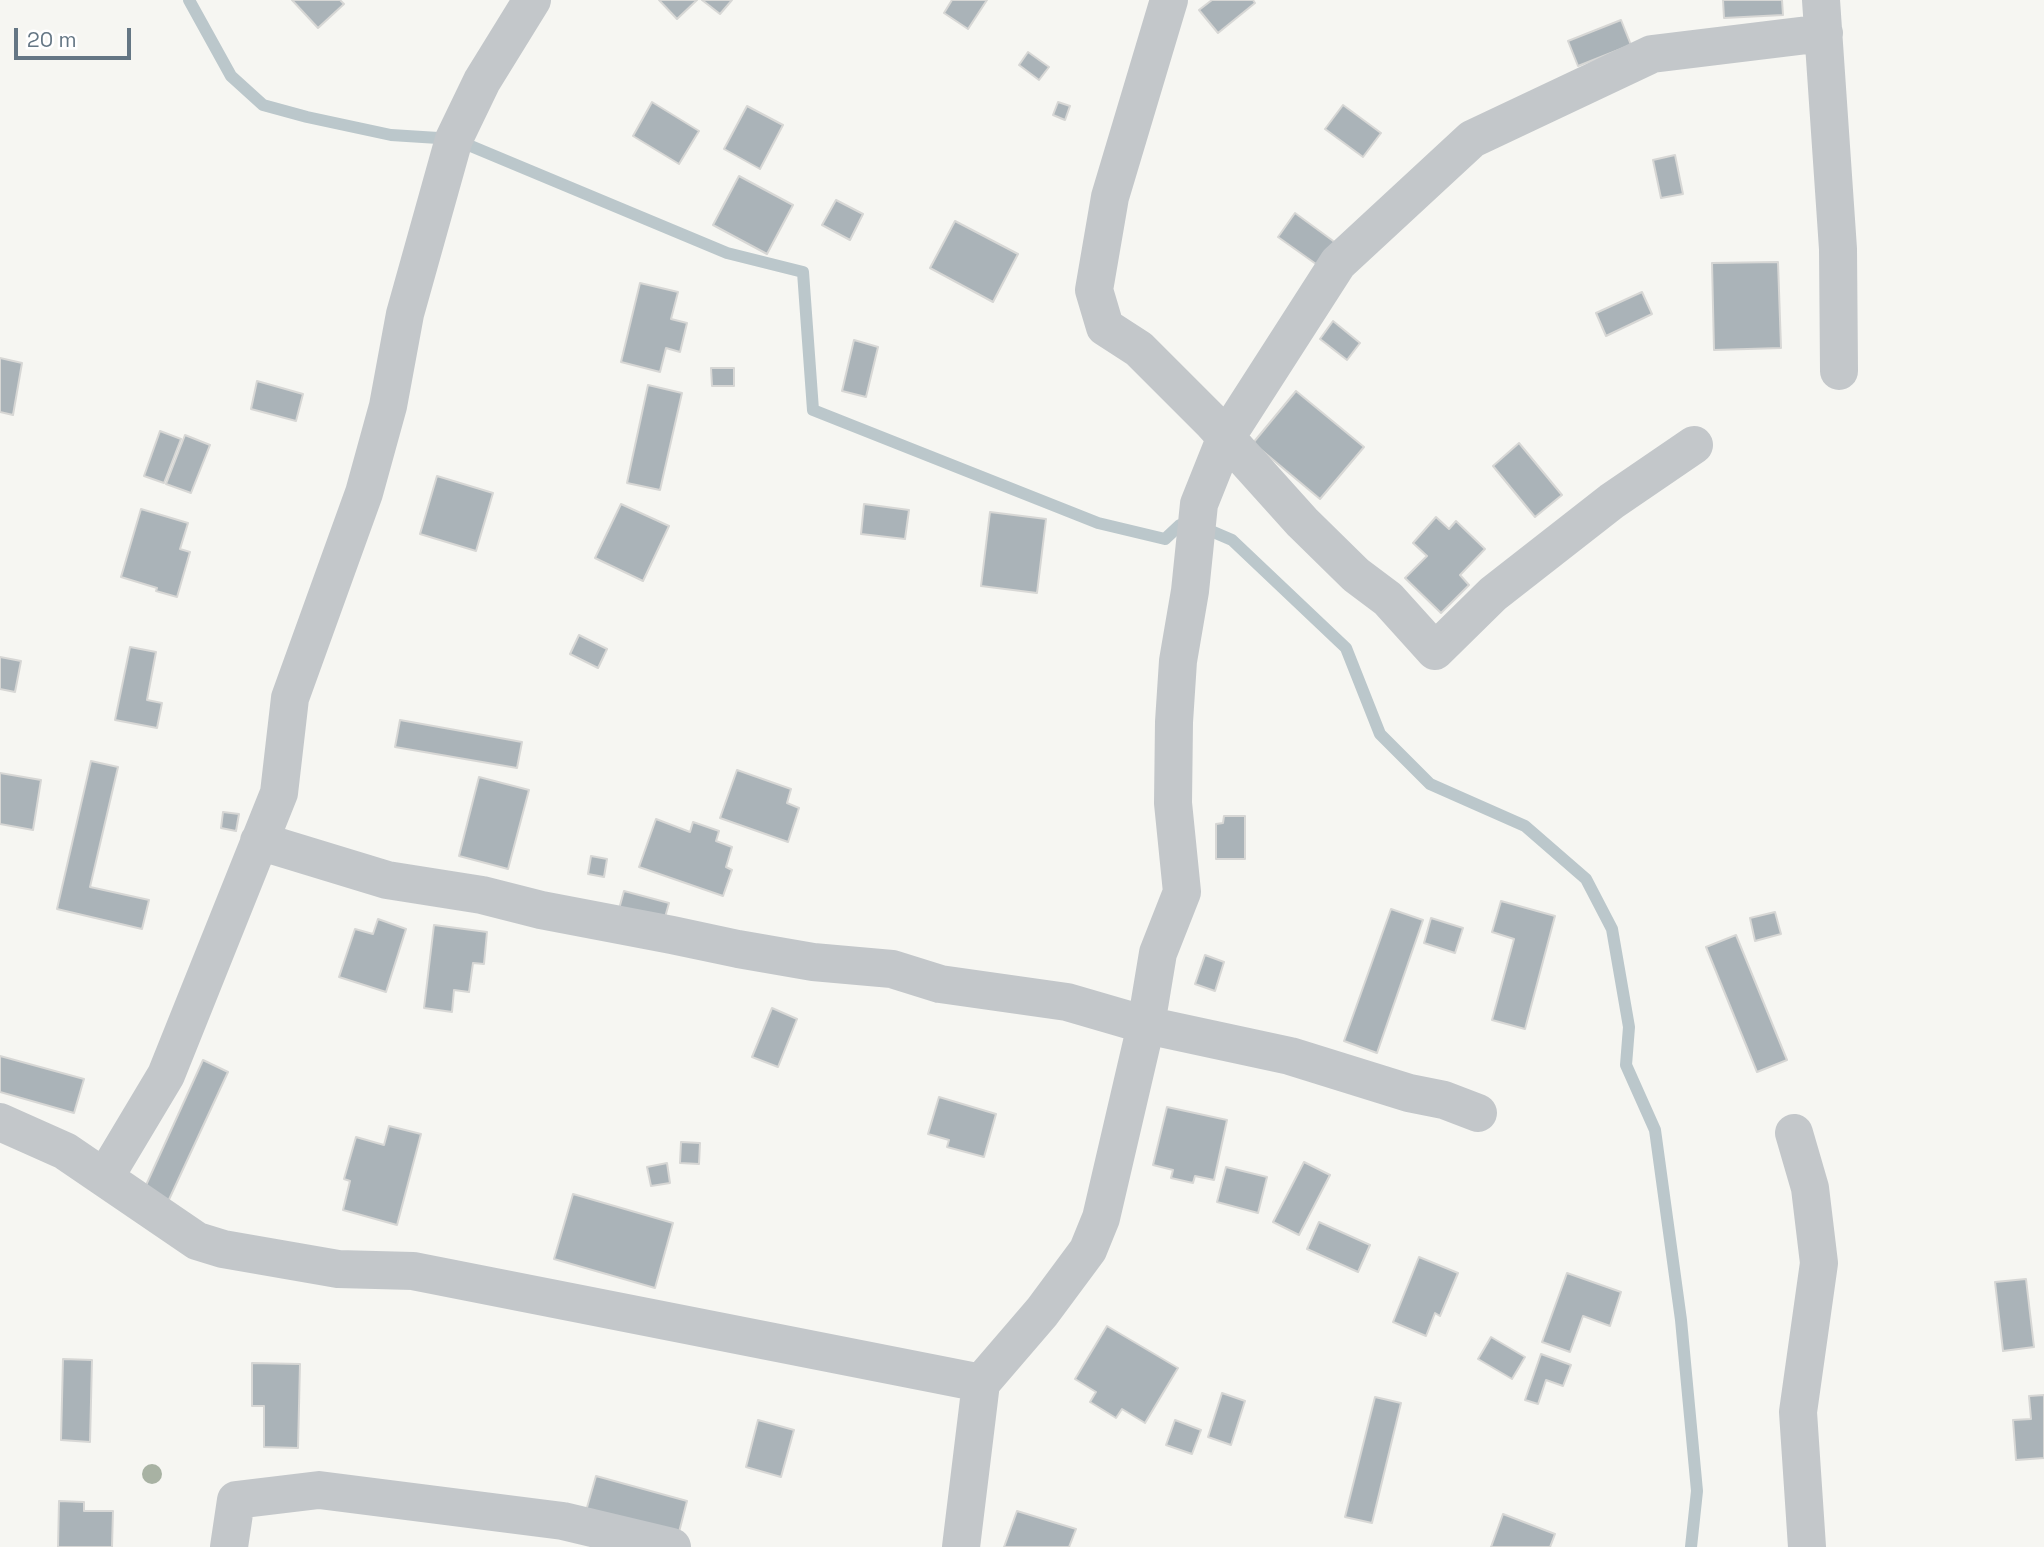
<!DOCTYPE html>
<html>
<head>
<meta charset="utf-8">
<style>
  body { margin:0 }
  #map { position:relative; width:2044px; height:1547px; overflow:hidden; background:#f6f6f2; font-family:"Space Grotesk",sans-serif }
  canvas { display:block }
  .scale { position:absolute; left:14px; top:28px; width:117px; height:32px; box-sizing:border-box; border:4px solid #647684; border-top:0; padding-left:9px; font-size:21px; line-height:24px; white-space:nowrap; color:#647684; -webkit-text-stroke:5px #fff; paint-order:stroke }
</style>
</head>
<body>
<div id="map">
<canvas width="2044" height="1547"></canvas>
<div class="scale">20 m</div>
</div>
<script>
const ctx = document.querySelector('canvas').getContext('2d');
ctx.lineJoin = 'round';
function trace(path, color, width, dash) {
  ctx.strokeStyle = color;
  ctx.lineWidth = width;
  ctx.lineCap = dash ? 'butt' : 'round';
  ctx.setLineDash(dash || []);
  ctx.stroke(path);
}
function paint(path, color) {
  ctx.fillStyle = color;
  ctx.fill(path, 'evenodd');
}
trace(new Path2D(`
  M189,0L231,76L263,105L307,117L391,135L454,139L727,253L803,272L813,410L1098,523L1165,539L1180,525H1197L1232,540L1346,648L1380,734L1430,784L1525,826L1586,879L1612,929L1629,1027L1626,1065L1655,1130L1681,1320L1697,1491L1691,1547`), '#bbc7cb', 12);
const building = new Path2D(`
  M292,0H340L344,4L318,28Z
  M659,0H697L677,19Z
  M702,0H732L720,14Z
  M952,0H987L968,29L944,13Z
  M1212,0H1253L1255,3L1218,33L1199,10Z
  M1723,0H1782L1783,15L1724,18Z
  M1621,20L1631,45L1578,66L1568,41Z
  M1028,52L1049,67L1039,80L1019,65Z
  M652,102L699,131L679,164L633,136Z
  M1058,102L1070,106L1065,120L1053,115Z
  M1343,105L1381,133L1363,157L1325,129Z
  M747,106L783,125L760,169L724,149Z
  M1675,155L1683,194L1661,198L1653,160Z
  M739,176L793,205L767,254L713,225Z
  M836,200L863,214L850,240L822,225Z
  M1295,213L1340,246L1323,269L1278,237Z
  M955,221L1018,254L993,302L930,268Z
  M1778,262L1781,348L1714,350L1712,263Z
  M640,283L678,292L671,319L687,323L680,352L666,348L660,372L621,362Z
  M1642,292L1652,314L1606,336L1596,313Z
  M1333,321L1360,343L1347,360L1320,339Z
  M854,340L878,347L866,397L842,391Z
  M0,358L22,363L13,415L0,412Z
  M711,368H734V386H712Z
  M257,381L303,394L296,421L251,409Z
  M648,385L682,393L660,490L627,483Z
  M1296,391L1364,447L1320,499L1253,443Z
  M160,431L181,439L164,483L144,476Z
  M185,435L210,445L191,493L166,484Z
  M1519,443L1562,495L1535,517L1493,466Z
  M437,476L493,493L476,551L420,534Z
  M621,504L669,526L643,581L595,558Z
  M864,504L909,510L905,539L861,534Z
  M141,509L188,523L180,549L190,552L177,597L156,591L157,588L121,577Z
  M990,512L1046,519L1037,593L981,586Z
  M1436,517L1449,529L1456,521L1485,549L1460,575L1469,585L1441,613L1405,578L1427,556L1413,543Z
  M579,635L607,649L598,668L570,654Z
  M130,647L156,652L147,700L162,703L157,728L115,720Z
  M0,657L21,661L15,692L0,689Z
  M400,720L522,742L517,768L395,747Z
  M91,761L118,767L90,887L149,900L142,929L57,909Z
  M737,770L791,789L787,803L799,808L788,842L720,818Z
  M0,773L41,780L33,830L0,824Z
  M479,777L529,790L508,869L459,856Z
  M223,812L239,814L236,831L221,828Z
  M1224,816H1245V859H1216V824L1223,823Z
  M656,819L690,832L693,822L719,831L716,841L732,847L726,867L732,870L723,896L639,867Z
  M591,856L607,859L604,877L588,874Z
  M624,891L669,903L662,928L617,916Z
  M1501,901L1555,916L1525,1029L1492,1020L1514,939L1492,932Z
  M1391,909L1423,920L1377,1053L1344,1041Z
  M1775,912L1781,934L1755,941L1750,918Z
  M1431,918L1463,928L1455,953L1424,943Z
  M378,919L406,929L386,992L339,977L355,929L373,934Z
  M434,925L487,932L484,964L473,963L469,992L454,990L452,1012L424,1008Z
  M1736,935L1787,1060L1757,1072L1706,947Z
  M1205,955L1224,962L1215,991L1195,984Z
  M772,1008L797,1019L778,1067L752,1057Z
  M0,1056L84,1079L74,1113L0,1092Z
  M203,1060L228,1072L166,1206L142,1194Z
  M939,1097L996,1114L984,1157L947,1147L949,1140L928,1134Z
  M1167,1107L1227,1120L1214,1180L1195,1176L1193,1183L1171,1178L1173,1170L1153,1165Z
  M389,1126L421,1134L397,1225L343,1210L350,1181L344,1179L356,1137L384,1145Z
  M681,1142L700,1143L699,1164L680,1163Z
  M1304,1162L1330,1175L1299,1235L1273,1222Z
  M667,1163L670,1183L651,1186L647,1167Z
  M1226,1167L1267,1177L1258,1213L1217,1202Z
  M573,1194L673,1223L655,1288L554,1259Z
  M1319,1222L1370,1245L1358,1272L1307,1249Z
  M1419,1257L1458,1273L1440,1316L1435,1313L1426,1336L1393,1322Z
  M1567,1273L1621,1292L1610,1326L1583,1316L1570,1352L1542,1342Z
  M2026,1279L2034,1347L2003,1351L1995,1282Z
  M1107,1326L1178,1368L1145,1423L1122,1409L1116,1418L1090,1402L1096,1392L1075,1379Z
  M1491,1337L1525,1357L1512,1379L1478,1359Z
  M1541,1354L1571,1365L1563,1386L1546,1380L1538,1404L1525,1400Z
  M63,1359L92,1360L90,1442L61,1440Z
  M252,1363L300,1364L298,1448L264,1447V1406H252Z
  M1222,1393L1245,1401L1231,1445L1208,1437Z
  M2044,1395V1458L2016,1460L2013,1420L2031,1419L2029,1396Z
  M1375,1397L1401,1403L1372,1523L1345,1517Z
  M758,1420L794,1430L781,1477L746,1467Z
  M1175,1420L1201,1430L1192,1454L1166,1445Z
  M596,1476L687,1501L678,1536L586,1511Z
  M59,1501L84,1502V1511H113L112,1547H58Z
  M1017,1511L1076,1529L1069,1547H1004Z
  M1503,1514L1555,1534L1550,1547H1491Z`);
paint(building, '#aab3b8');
trace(building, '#d7d7d5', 2);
trace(new Path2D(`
  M1169,0L1110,197L1094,290L1105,327L1139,349L1212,422L1302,522L1356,575L1388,599L1435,651L1493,594L1612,501L1694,445
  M1821,0L1838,249L1839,371
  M259,841L387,880L482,895L541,910L672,935L738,949L813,962L892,969L940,984L1067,1002L1146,1025L1290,1056L1409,1093L1444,1100L1478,1113
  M0,1122L65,1151L197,1241L223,1249L338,1269L413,1271L981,1383
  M1794,1133L1810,1188L1819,1263L1798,1412L1807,1547
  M105,1177L166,1075L279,793L290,698L364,493L388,406L405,314L454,139L482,81L532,0
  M229,1547L236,1500L319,1490L563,1521L672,1547
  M961,1547L981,1383L1042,1312L1088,1250L1101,1218L1132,1085L1146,1025L1158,953L1182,892L1173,803L1174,722L1178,661L1190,591L1199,504L1225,439L1338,263L1472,139L1652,54L1824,33`), '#c3c7ca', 38);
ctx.fillStyle = '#a8b2a3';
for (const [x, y] of [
  [152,1474]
]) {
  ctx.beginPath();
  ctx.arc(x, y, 10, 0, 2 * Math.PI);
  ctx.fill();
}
</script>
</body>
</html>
